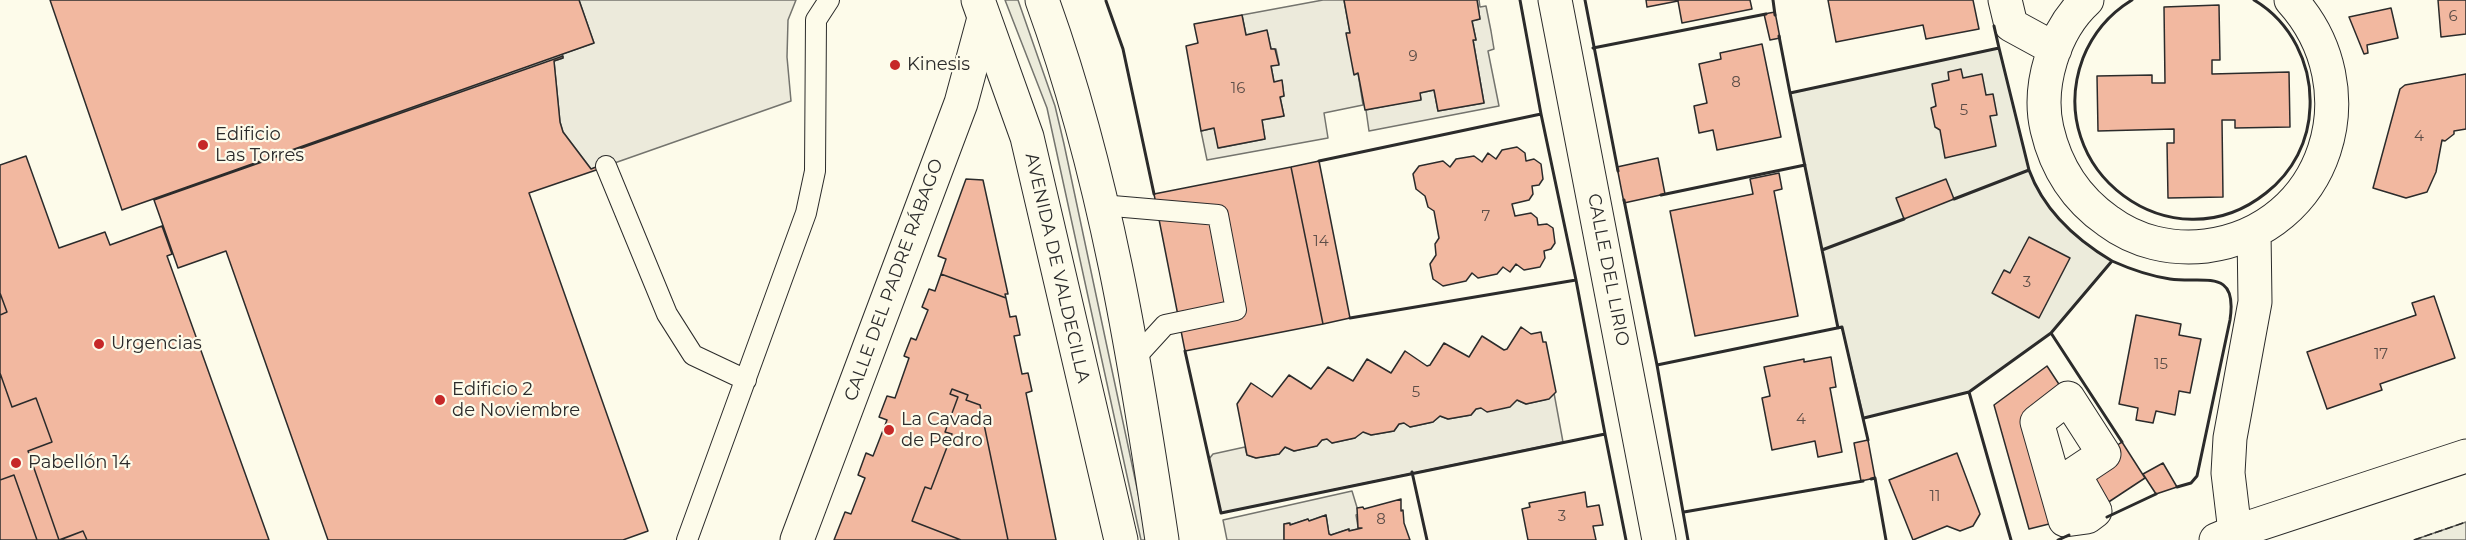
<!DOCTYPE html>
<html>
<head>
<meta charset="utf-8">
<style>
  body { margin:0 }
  canvas { display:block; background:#fdfbea }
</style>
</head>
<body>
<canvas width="2466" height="540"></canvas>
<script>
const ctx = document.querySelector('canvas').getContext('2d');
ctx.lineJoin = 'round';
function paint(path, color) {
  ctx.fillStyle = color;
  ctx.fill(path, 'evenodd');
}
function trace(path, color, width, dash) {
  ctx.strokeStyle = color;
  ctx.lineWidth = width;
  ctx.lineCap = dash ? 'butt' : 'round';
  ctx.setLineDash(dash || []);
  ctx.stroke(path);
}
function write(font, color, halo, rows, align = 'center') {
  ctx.font = font + ' Montserrat,sans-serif';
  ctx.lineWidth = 4.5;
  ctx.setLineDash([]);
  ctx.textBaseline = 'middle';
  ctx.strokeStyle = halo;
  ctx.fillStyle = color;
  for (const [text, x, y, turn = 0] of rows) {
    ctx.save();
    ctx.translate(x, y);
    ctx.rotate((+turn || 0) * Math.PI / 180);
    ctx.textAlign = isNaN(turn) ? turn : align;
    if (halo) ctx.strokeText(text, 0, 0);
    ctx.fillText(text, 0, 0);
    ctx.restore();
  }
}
const green = new Path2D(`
  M1005,0H1018L1055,106L1064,144L1148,540H1141L1047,108Z
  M1999,48L2029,170C2044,211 2075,239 2112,261L2051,333L1969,392L1864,418L1842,328H1838L1790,93Z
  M2466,522V540H2414Z`);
paint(green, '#ecebdb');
trace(green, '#74746e', 1.5);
const parking = new Path2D(`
  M579,0H796L788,20L787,57L791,101L606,166L591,169L563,132L560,122L554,61L563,58L562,54L594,43Z
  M1323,0H1344L1350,33H1347L1355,74L1358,73L1363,105L1324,113L1328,138L1207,160L1201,131L1214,128L1219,148L1265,139L1262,120L1284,116L1280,97L1284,96L1282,81L1274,82L1271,66L1279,64L1276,49H1271L1267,31L1246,35L1242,15Z
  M1477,0H1479L1480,7L1486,6L1491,31L1494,49L1488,51L1499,106L1369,131L1366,110L1421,99L1420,93L1434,90L1438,111L1484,103L1473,40H1476L1472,21L1480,19Z
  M1554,393L1563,442L1221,513L1209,459L1213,454L1245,447L1247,455L1256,458L1279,454L1285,447L1294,451L1316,446L1322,440L1327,439L1332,443L1355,438L1360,432L1365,431L1371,435L1394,431L1399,424L1404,423L1410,427L1433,422L1440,416L1448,419L1471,415L1476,409L1517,400L1526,404L1548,399Z
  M1352,491L1359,514L1356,515L1358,527L1362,528L1349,531V529L1331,535L1329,534L1326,515L1309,521L1308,519L1290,525L1289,523L1284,524V540H1227L1223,520Z`);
paint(parking, '#eceadb');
trace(parking, '#74746e', 1.5);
const building = new Path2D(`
  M50,0H579L594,43L122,210Z
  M1344,0H1477L1480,19L1472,21L1476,40H1473L1484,103L1438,111L1434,90L1420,93L1421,100L1365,110L1358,73L1354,75L1346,33H1350Z
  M1646,0H1750L1752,9L1682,23L1678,1L1647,7Z
  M1828,0H1973L1979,29L1926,39L1923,25L1836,42Z
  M2438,0H2466V34L2441,37Z
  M2219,5L2220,60H2212V74L2289,72L2290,127L2235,128V120H2222L2223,197L2168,198L2167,143H2174V129L2098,131L2097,76L2152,75V83H2165L2164,7Z
  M2391,8L2398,38L2367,45L2368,53L2364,54L2349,17Z
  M1775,12L1780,38L1770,40L1764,14Z
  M1242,15L1246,35L1267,30L1271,49H1275L1279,65L1271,66L1274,82L1282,80L1284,96L1280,97L1284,116L1262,120L1265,139L1218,148L1214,128L1201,131L1186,46L1198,43L1194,24Z
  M1762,44L1781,137L1717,150L1713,130L1699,133L1694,106L1707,103L1699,64L1721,59L1720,53Z
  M563,56V58L554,61L560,122L563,132L591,169L601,165L602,168L529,193L648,531L623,540H328L226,251L178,268L154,200Z
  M1961,69L1963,78L1982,74L1986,95L1993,94L1997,115L1990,116L1996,146L1945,158L1940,130L1935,127L1931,108L1936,106L1932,84L1949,80L1948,72Z
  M2466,74V129L2454,131V134L2445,141L2442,140L2436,172L2427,192L2406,198L2373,188L2400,89L2405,85Z
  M1517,147L1525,153L1526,161L1534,159L1541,164L1543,179L1539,185L1532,186L1533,194L1529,200L1512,204L1515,216L1531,213L1537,218L1538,225L1547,224L1553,228L1555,243L1551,249L1544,251L1545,258L1540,267L1524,270L1516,264L1510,272L1503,267L1497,274L1478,278L1472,273L1466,281L1443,286L1433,279L1430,264L1436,255L1435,244L1439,238L1434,211L1428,207L1425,196L1416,189L1413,174L1419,166L1443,161L1450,167L1456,159L1474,156L1482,162L1488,153L1496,159L1502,150Z
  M26,156L59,248L105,232L110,245L162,226L172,254L167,256L269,540H87L83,531L59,540L28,451L52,442L36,398L12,407L0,373V315L7,312L0,293V165Z
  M1658,158L1665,194L1624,203L1617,167Z
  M1319,161L1350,318L1323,324L1291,167Z
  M1291,167L1323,324L1185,351L1154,194Z
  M1779,173L1782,189L1774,191L1798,316L1695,336L1670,211L1753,194L1750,179Z
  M966,179L983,180L1008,294H1005L1006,298L941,274L946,259L938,256Z
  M1946,179L1954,199L1904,219L1896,198Z
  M2029,237L2070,258L2039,318L1992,293L2004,270L2010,273Z
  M941,274L1006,298L1010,317L1016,316L1020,335L1014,336L1022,374L1028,373L1032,391L1026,393L1056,540H1008L980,405L966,400L968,395L952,389L950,394L958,397L945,432L952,434L931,489L925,487L912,521L961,540H834L845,512L851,514L865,478L858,475L866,453L873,456L887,420L879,417L887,396L895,398L909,358L904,356L911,338L916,340L928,310L922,307L929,289L935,291Z
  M0,293L7,312L0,315Z
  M2434,296L2455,358L2380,384L2382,390L2327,409L2307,352L2416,315L2412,303Z
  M2136,315L2181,324L2179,335L2201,339L2190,393L2179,391L2175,415L2156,411L2153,423L2136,420L2138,408L2119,404Z
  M1521,327L1531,334L1541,332L1543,342H1546L1556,392L1549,399L1526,404L1517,400L1510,407L1487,412L1481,408L1476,409L1471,415L1448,419L1440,416L1433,422L1410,427L1404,423L1399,424L1394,431L1371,435L1363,432L1355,438L1332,443L1327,439L1322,440L1317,446L1294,451L1285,447L1279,454L1256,458L1247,455L1237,404L1251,383L1272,397L1289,375L1311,389L1328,367L1353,381L1367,359L1391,373L1405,351L1427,366L1430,365L1444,343L1469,357L1482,336L1504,350L1507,349Z
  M1831,357L1836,387L1830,388L1842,452L1818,457L1815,441L1772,450L1762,398L1770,396L1764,367L1804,359V362Z
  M2047,366L2068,398L2037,422L2065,520L2029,529L1994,405Z
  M0,373L12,407L36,398L52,442L28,451L59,540H37L14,475L0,480Z
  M952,389L968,395L966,400L980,405L1008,540H961L912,521L925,487L931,489L952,434L945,432L958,397L950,394Z
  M1868,440L1875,478L1861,481L1854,443Z
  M2122,442L2145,478L2095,511L2074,474Z
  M1957,453L1980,514L1973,526L1960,531L1947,526L1913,540L1889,480Z
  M2163,463L2177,487L2156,494L2143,474Z
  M14,475L37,540H0V480Z
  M1585,492L1587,507L1599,505L1603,525L1593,526L1596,540H1528L1522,509L1530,507L1529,503Z
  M1401,499V511L1403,510L1404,523L1410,540H1284V524L1290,523V525L1308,519L1309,521L1326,515L1329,534L1331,535L1349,529V531L1362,528H1358L1357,508L1363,507L1364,509Z
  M83,531L87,540H60Z`);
paint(building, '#f2b8a0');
trace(building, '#2b2b2b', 1.5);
const lane = new Path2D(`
  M606,166L667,314L693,355L746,380
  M1101,205L1218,215L1236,310L1165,325L1133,360
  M687,540L806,213L815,171L816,20L829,0`);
const street = new Path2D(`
  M1555,0L1659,540
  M2005,0L2011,25L2055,49
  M2087,0C2054,30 2037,86 2047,129C2056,168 2075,198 2108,221C2136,242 2171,250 2206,246C2328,230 2371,88 2291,0
  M2068,398L2104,454L2074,474L2095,511L2087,517L2065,520L2037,422Z
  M2235,532L2228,473L2230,438L2255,302L2254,232
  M797,540L961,103L984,18`);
const secondary = new Path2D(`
  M2216,540L2235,532L2466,456`);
const primary = new Path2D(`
  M978,0L1027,137L1121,540
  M1042,0C1105,173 1135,359 1162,540`);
trace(lane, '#2b2b2b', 22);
trace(street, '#2b2b2b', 35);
trace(secondary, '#2b2b2b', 35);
trace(primary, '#2b2b2b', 35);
trace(lane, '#fdfbea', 20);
trace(street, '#fdfbea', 33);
trace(secondary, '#fdfbea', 33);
trace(primary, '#fdfbea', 33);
trace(new Path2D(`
  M2414,540L2466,522`), '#2b2b2b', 1.5, [8, 3]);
trace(new Path2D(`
  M1585,0L1618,171
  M1773,0L1775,15
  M2132,0C2109,14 2093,33 2083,58C2041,170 2172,268 2266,193C2293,172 2309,141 2310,107C2312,64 2291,22 2254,0
  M1106,1L1123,49L1154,194
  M1779,36L1790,93L1999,48L1994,26
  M1593,48L1766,14
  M1790,93L1838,328
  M1319,161L1541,114L1520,0
  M1661,195L1805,165
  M1954,199L2029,170L1999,48
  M1624,200L1657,365L1688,540
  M1822,250L1904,219
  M2112,261C2130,269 2150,276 2170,279C2204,284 2238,267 2230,320L2197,476L2191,483L2177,487
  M1350,318L1576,280L1541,114
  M2051,333L2122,442
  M1185,351L1221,513L1605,434L1576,280
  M1657,365L1842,327L1868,440
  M1969,392L2011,540
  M1864,418L1969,392L2051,333L2112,261C2075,239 2044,211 2029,170
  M1605,434L1626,540
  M1412,472L1427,540
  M1871,479L1875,478L1886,540
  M1684,512L1863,481
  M2107,517L2156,494
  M2058,540L2069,535`), '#2b2b2b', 3);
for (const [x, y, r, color] of [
  [895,65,6,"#c62828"],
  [203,145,6,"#c62828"],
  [99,344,6,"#c62828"],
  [440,400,6,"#c62828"],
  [889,430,6,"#c62828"],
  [16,463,6,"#c62828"]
]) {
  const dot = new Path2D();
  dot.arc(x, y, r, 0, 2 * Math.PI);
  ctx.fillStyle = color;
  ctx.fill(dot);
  trace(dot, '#fdfbea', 2);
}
write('15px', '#5d4e48', null, [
  ["6",2453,17],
  ["9",1413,57],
  ["8",1736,83],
  ["16",1238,89],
  ["5",1964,111],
  ["4",2419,137],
  ["7",1486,217],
  ["14",1321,242],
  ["3",2027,283],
  ["17",2381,355],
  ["15",2161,365],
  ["5",1416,393],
  ["4",1801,420],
  ["11",1935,497],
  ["3",1562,517],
  ["8",1381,520]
]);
write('18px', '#2b2b2b', '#fdfbea', [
  ["Kinesis",907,65],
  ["Edificio",215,135],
  ["Las Torres",215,156],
  ["Urgencias",111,344],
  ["Edificio 2",452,390],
  ["de Noviembre",452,411],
  ["La Cavada",901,420],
  ["de Pedro",901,441],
  ["Pabellón 14",28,463]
], 'left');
write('18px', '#2b2b2b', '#fdfbea', [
  ["AVENIDA DE VALDECILLA",1057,268,77],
  ["CALLE DEL LIRIO",1608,270,79],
  ["CALLE DEL PADRE RÁBAGO",894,280,-70]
]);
</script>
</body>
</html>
